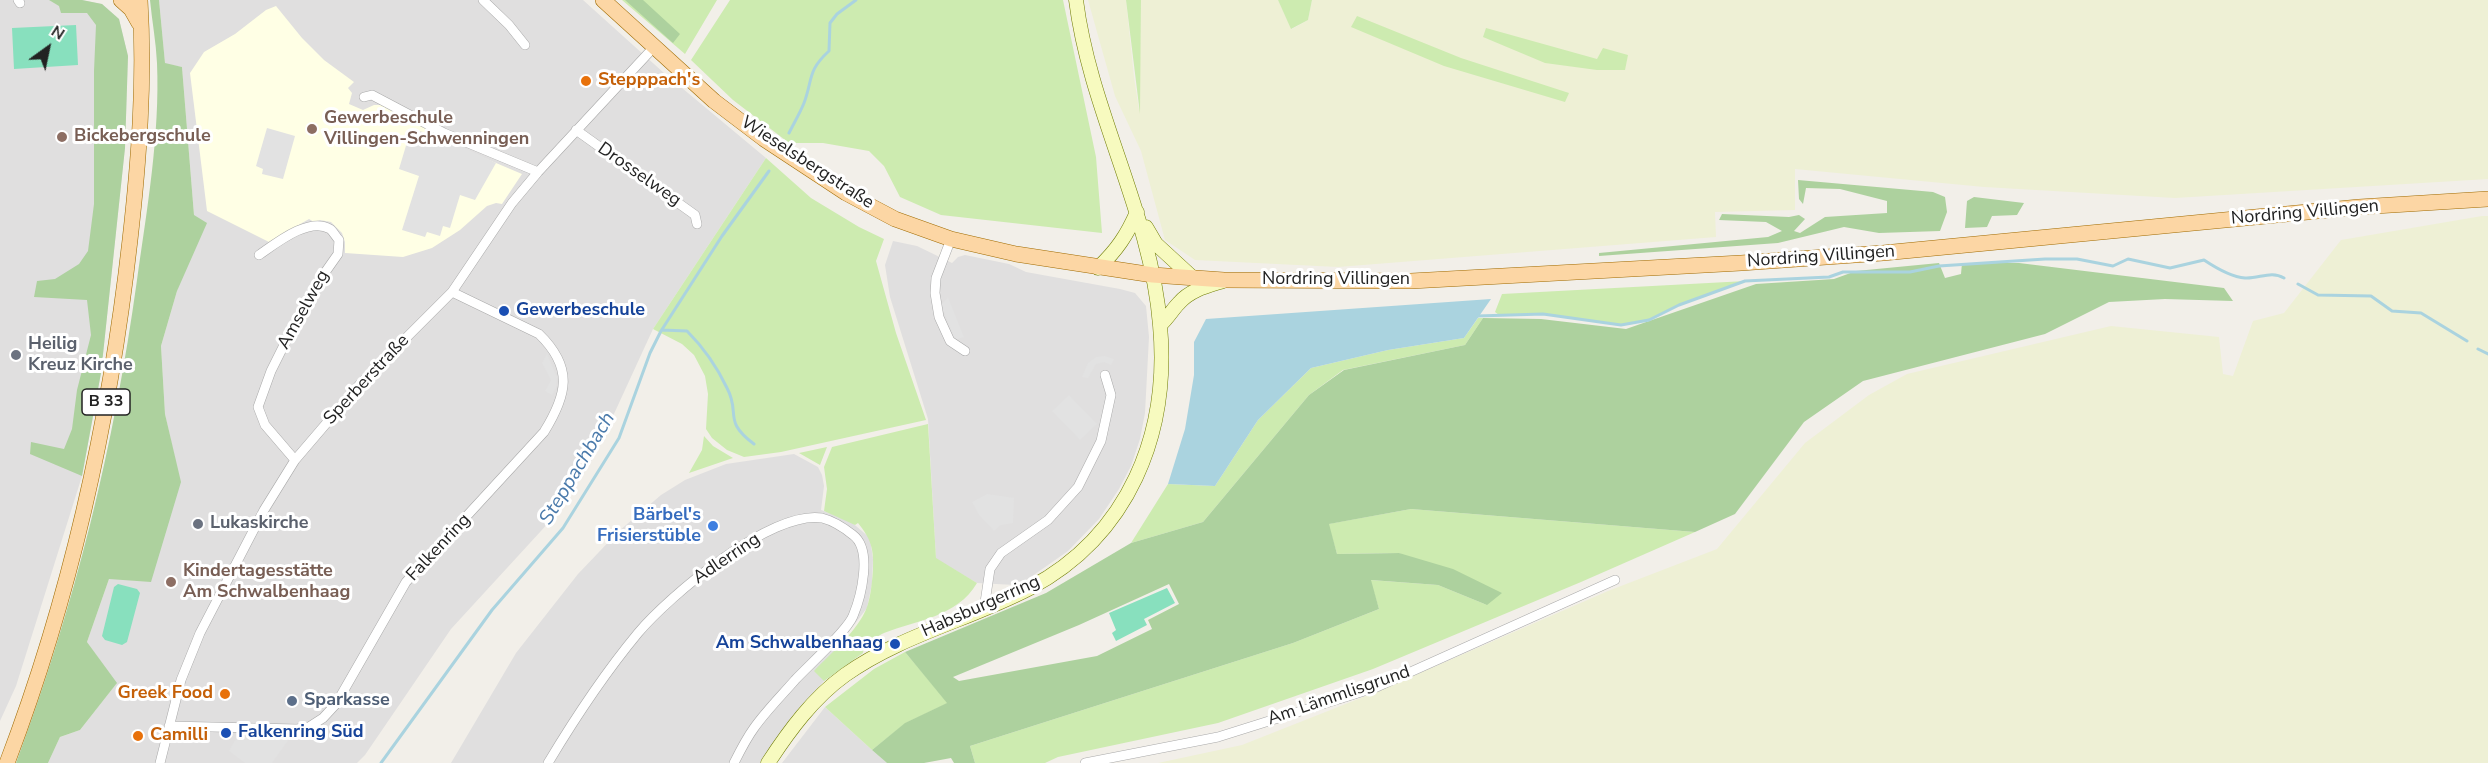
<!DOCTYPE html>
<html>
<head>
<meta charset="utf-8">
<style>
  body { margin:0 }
  #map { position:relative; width:2488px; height:763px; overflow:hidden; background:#f2efe9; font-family:"Nunito Sans",sans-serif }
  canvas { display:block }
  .north { position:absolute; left:18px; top:18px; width:60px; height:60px; -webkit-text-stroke:4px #fff; paint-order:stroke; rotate:33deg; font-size:16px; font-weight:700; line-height:24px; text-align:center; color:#222 }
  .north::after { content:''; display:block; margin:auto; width:21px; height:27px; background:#222; clip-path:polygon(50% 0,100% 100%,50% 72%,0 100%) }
</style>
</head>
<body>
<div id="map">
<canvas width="2488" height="763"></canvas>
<div class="north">N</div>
</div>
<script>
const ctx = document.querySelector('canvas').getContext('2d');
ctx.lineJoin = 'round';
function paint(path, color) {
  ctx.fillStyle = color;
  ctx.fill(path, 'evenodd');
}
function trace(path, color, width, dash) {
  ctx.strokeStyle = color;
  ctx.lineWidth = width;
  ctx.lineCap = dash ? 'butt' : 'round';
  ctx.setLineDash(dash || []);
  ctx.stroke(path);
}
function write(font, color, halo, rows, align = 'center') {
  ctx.font = font + ' "Nunito Sans",sans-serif';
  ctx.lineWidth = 6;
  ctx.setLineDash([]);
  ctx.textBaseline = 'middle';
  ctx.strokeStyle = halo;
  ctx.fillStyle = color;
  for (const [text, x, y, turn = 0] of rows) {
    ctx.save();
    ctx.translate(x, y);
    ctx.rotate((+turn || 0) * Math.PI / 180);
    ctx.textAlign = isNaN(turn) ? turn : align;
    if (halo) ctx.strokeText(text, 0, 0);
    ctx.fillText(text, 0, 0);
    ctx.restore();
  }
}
paint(new Path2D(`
  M0,0H82L102,4L119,19L128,56L125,148L101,373L82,476L16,686L0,721Z
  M159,0H583L664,73L766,158L653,329L596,453L563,507L451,629L365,755L357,763H48L60,737L80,730L116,684L87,642L109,579L180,482L165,414L161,346L177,291L194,215L182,67L165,64Z
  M893,241L917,246L952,263L958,257L965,255L1009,264L1026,272L1120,289L1135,293L1146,306L1149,337L1145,413L1140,439L1131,466L1119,489L1099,519L1068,551L1028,579L1015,585L977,583L936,559L928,419L890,297L885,265Z
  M794,454L818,467L822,475L824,486L821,510L849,520L870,538L873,559L872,584L867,608L840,643L845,665L824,681L792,716L760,763H451L516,653L578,574L619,531L661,495L685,480L726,464Z
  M825,707L872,750L887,763H782Z`), '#e0dfdf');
paint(new Path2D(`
  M276,6L302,38L324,60L354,82L348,88L352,93L349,104L363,110L374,105H382L395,112L393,121L398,122L405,117L463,149L522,174L502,204L496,203L487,206L460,230L432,248L403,257L345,253V242L342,233L331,222L320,220L314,222L309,219L269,242L207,211L190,73L204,52L235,34L266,10Z`), '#ffffe5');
paint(new Path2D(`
  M1088,0H1126L1134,77L1139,110L1141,0H1278L1292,29L1308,20L1312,0H2488V179L2175,198L1984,187L1795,169V210L1715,212L1716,237L1338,267L1195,260L1165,240L1141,151L1115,96Z
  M2482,216H2488V763H1158L1242,745L1381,690L1608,591L1717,549L1805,443L1869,395L1907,374L2111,326L2219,337L2223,374L2233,376L2253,321L2284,313L2341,240Z`), '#eef0d5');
paint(new Path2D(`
  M622,0H717L685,54Z
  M730,0H1063L1096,157L1102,233L941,215L900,197L884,166L869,151L823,143H789L733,100L691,60Z
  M1126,0H1141L1140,114Z
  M1278,0H1312L1308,20L1291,29Z
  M1357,16L1461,58L1569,93L1565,102L1444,66L1351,27Z
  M1486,28L1597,59L1603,48L1628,55L1625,70H1597L1545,63L1483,37Z
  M766,158L811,198L859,227L884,239L876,261L896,333L926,420L781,452L744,457L727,450L712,438L706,429L708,394L705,376L694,355L682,344L653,329Z
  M1746,281L1679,305L1649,320L1621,325L1543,314L1499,315L1495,312L1502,294Z
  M1478,318H1483L1465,345L1343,370L1309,395L1203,522L1131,543L1168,484L1215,486L1258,420L1311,368L1388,350L1464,338Z
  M928,424L936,558L977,583C957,617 917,620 884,633C877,636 871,642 864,646L863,653L824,681L814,671C831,653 858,631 867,607C871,595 872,582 873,570C874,549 871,539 858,523L855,525L824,511L827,489L824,467L832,447Z
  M704,436L713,446L733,458L689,473L702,450Z
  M827,447L820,465L799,453Z
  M1411,509L1695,532L1581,582L1373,669L1218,723L1058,757L1045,763H975L970,746L1293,643L1379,609L1370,580L1438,585L1487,605L1399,553L1337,554L1328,524Z
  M905,652L948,703L906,723L872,750L825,707L874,669Z`), '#cdebb0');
paint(new Path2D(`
  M49,0H82L102,4L119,19L128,56L125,148L101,373L82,476L30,454L31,442L64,449L72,429L77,390L91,335L87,300L34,297L37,281L55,279L79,264L88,251L94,204V71L96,25L87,13H61L59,6Z
  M150,0H159L165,63L182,67L194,215L207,223L177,291L161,346L165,414L181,482L151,582L109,579L87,642L117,683L80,730L60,737L48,763H16C75,605 114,447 137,280C147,209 160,135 157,63C156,42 152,21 150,0Z
  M625,0H643L680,34L673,43Z
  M1798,180L1933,192L1945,197L1947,212L1940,231L1879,233L1844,227L1778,243L1599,256V253L1768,237L1782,231L1766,222L1719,220L1722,214L1789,217L1799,215L1805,219L1794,231L1800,233L1825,217L1887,213V201L1840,189L1806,188L1803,204L1799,199Z
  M1974,197L2024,203L2017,215L1992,216L1987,227L1965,228L1967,201Z
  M1939,263L1945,278L1961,274L1962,263H2019L2224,288L2233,301L2165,299L2109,302L2045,334L1863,381L1804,422L1735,514L1695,532L1411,509L1329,524L1337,554L1399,553L1453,569L1502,593L1487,605L1438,585L1371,580L1379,609L1293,643L970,746L975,763H954L951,758L924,763H887L872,750L905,723L947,703L905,652L1046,593L1131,543L1203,522L1309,395L1344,370L1465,345L1483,318L1541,319L1626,329L1756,284L1834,279L1856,271ZM1169,584L1179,604L1148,620L1152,629L1097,656L959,681L953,677L1079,625Z`), '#add19e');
paint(new Path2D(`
  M76,25L78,65L14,69L12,28Z
  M118,584L137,589L140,593L127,642L122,645L105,640L102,636L114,587Z
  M1167,588L1175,603L1144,619L1147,625L1116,641L1112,633L1116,630L1109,613Z`), '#88e0be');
paint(new Path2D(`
  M267,128L295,136L283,179L262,174L263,169L256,166Z
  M411,129L439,136L496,163L475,200L460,195L450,228L443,226L440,236L427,232L425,237L402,230L419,176L399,169Z
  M948,297L964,337L955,340L941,305Z
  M547,354L557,377L556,388L552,395L545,391L551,380L542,363Z
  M1105,356L1114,359L1111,365L1104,362L1096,364L1088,378L1082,377L1088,363L1096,357Z
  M1069,395L1097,424L1080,440L1052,411Z
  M987,494L1014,498L1013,523L1001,525L994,531L979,515L972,502Z
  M239,733L278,734L292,735L272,763H245L229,751Z`), '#e2e2e2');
paint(new Path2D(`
  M1491,299L1464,338L1388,350L1311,368L1258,420L1215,486L1168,484L1185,429L1194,375V342L1206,319Z`), '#aad3df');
trace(new Path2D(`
  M789,133C794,123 800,113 804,103C813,79 807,71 829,51L830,23L837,14L856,0
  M2298,284L2318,295L2371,296L2392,311L2421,313L2467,341
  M1477,316L1543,314L1621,325L1649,320L1679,305L1745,281L1829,277L1843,272H1910L1939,266L2045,259H2077L2113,266L2128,259L2170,268L2204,260C2216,268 2231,277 2245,278C2259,279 2271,270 2284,278
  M662,330L687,331C703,347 717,367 727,388C741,414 722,420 754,444
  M2478,349L2488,354
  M381,763L492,610L563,528L619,438L650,353L661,331L722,236L769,171`), '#aad3df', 3);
const street = new Path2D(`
  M18,0L20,3
  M483,0L509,25L525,45
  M364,97L372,95L444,133L538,172
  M576,130L695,215L697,224
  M951,239L936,278L935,293L939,317L950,341L965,351
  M259,255C275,244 309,216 330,229C333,231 336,237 339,240L338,254L319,281L285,343L271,371L258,407L265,425L295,460
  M984,609L990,569L1001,553L1048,520L1078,487L1101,441L1111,395L1105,375
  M169,726L297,729L309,727L323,718L336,704L406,582L544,432C567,395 574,368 539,334L452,292
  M160,763L181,680L200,633L264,510L295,460L360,384L452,292L512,203L538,172L654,47
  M548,763C575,718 604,674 638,633C669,596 771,510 822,518C834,521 843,527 853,535C873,550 861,597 853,616C847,631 809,665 795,680C782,695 766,711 754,728C746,739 740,751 734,763
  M1085,763L1218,737L1377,687L1615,580`);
const secondary = new Path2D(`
  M1146,227L1156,244L1193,278
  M1098,268C1117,250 1127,235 1137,212
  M1160,325C1168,318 1172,310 1179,303C1190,290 1207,286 1223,281
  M768,763C789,731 813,698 845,675C901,635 969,620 1030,588C1129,535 1170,434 1160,325C1151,212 1090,112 1076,0`);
const primary = new Path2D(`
  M121,0L131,9L139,23
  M603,0L714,101L764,139L846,193L895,219L951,239L1016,254L1153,275L1224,280L1411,281L1741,263L1883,253L2359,207L2488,199
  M7,763C71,595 110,418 130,240C139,160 145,80 140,0`);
trace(street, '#a9a9a9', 10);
trace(secondary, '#707d05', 15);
trace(primary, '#a06b00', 16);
trace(street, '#fff', 9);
trace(secondary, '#f7fabf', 14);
trace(primary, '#fcd6a4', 15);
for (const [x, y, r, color] of [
  [586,81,6,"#e8710a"],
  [312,129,6,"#8d6e63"],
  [62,137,6,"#8d6e63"],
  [504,311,6,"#1a4fb4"],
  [16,355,6,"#6b7280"],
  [198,524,6,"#6b7280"],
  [713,526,6,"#3f7fe0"],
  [171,582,6,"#8d6e63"],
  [895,644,6,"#1a4fb4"],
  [225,694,6,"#e8710a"],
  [292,701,6,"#5c6f8a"],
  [226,733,6,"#1a4fb4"],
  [138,736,6,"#e8710a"]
]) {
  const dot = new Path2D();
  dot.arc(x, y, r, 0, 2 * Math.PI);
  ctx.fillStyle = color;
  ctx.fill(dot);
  trace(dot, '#fff', 2);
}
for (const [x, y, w] of [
  [106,402,48]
]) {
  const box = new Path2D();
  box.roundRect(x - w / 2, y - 13, w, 26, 4.5);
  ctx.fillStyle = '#fff';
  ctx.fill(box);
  trace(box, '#222', 1.5);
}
write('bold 16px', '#222', null, [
  ["B 33",106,402]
]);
write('bold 18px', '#c56008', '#fff', [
  ["Stepppach's",598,81],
  ["Greek Food",213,694,"right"],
  ["Camilli",150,736]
], 'left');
write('bold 18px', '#785e54', '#fff', [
  ["Gewerbeschule",324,119],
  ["Villingen-Schwenningen",324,140],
  ["Bickebergschule",74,137],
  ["Kindertagesstätte",183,572],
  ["Am Schwalbenhaag",183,593]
], 'left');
write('18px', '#222', '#fff', [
  ["Wieselsbergstraße",807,163,33],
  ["Drosselweg",639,175,35],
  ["Nordring Villingen",2305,213,-5],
  ["Nordring Villingen",1821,257,-4],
  ["Nordring Villingen",1336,280],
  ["Amselweg",304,310,-61],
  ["Sperberstraße",367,380,-47],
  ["Falkenring",439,548,-47],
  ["Adlerring",727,559,-34],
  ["Habsburgerring",981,607,-24],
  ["Am Lämmlisgrund",1339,696,-19]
]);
write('bold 18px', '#164399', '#fff', [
  ["Gewerbeschule",516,311],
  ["Am Schwalbenhaag",883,644,"right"],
  ["Falkenring Süd",238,733]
], 'left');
write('bold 18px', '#5b616d', '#fff', [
  ["Heilig",28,345],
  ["Kreuz Kirche",28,366],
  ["Lukaskirche",210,524]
], 'left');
write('bold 18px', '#366cbe', '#fff', [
  ["Bärbel's",701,516],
  ["Frisierstüble",701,537]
], 'right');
write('bold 18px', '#4e5e75', '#fff', [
  ["Sparkasse",304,701]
], 'left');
write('italic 20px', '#4a7aab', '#fff', [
  ["Steppachbach",578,469,-59]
]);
</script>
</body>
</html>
